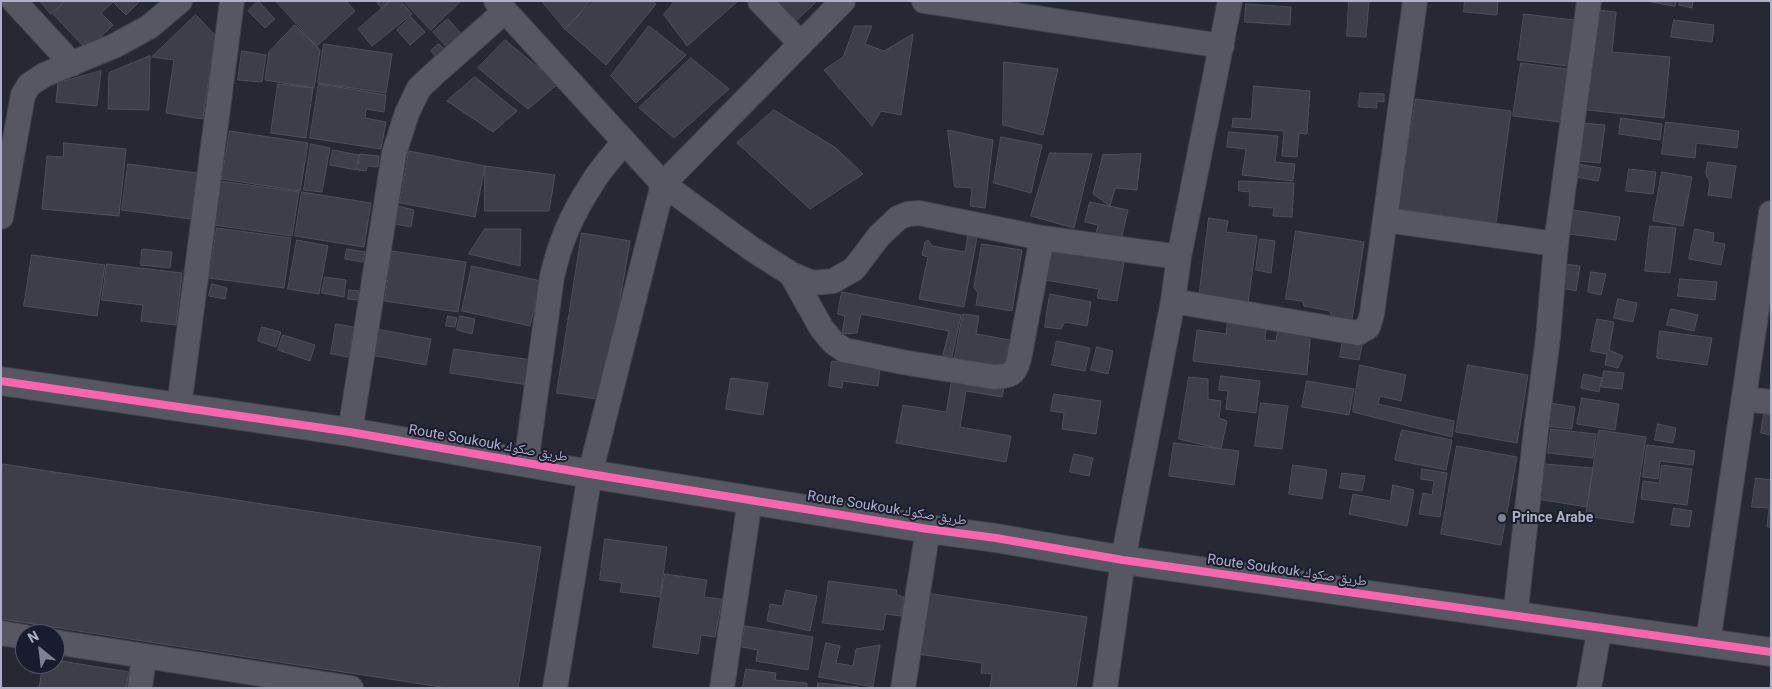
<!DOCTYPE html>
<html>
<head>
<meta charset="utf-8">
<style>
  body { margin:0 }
  #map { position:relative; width:1772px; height:689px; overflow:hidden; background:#262833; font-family:Roboto,sans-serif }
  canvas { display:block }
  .frame { position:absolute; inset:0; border:2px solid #aeb0c6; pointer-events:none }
  .north { position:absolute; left:15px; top:624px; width:50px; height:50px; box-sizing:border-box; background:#191c2e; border:1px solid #55576b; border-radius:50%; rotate:331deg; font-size:14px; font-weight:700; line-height:20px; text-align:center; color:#aeb0c6 }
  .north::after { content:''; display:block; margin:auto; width:18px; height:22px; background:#7e8093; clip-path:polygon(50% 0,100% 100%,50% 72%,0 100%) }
</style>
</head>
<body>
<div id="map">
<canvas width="1772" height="689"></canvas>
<div class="frame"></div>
<div class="north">N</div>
</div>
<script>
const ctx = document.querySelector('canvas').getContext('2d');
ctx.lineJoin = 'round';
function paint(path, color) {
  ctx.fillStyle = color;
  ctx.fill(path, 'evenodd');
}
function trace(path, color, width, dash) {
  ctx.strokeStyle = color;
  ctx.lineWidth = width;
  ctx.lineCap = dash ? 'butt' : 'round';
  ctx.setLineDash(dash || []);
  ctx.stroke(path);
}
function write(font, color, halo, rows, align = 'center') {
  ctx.font = font + ' Roboto,"Noto Naskh Arabic",sans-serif';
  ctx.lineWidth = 4;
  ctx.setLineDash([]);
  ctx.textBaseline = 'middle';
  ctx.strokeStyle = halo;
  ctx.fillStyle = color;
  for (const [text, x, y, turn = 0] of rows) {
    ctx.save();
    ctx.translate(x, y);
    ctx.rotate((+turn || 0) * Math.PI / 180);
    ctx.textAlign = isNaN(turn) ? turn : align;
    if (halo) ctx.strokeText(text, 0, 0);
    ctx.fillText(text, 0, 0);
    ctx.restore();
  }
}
const building = new Path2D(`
  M40,1H65L51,14Z
  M66,1H140L126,15L113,2L101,13L113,25L87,50L53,14Z
  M258,1L275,19L265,28L248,11Z
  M276,1H346L355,11L317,46Z
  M376,1H390L382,8Z
  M391,1H401L412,14L372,46L358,29Z
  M404,1H461L431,30Z
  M542,1H591L565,29Z
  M594,1H651L656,4L606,65L565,29Z
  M675,1H738L687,46L664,15Z
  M779,1H817L796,21Z
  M1349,1H1369L1366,37L1347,36Z
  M1465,1H1498L1497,15L1464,12Z
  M1647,1H1676L1675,6Z
  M1680,1H1693L1692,8L1679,5Z
  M1246,4L1291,7L1290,25L1245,22Z
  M1598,10L1616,12L1612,52L1670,57L1664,118L1587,110Z
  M1524,14L1574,20L1568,66L1518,60Z
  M196,15L215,35L203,119L166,113L174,60L152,57Z
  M411,17L425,32L410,45L397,30Z
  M448,19L464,37L449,50L433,32Z
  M1674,20L1714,25L1712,42L1671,37Z
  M295,25L320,50L314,88L265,80L269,52Z
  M649,26L686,55L636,103L611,76Z
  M855,26H872L865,44L884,51L913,34L901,115L881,111L872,126L824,70L843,57Z
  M505,40L558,84L528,109L478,68Z
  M324,44L392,54L386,93L318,83Z
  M439,44L446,51L438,59L431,51Z
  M242,51L266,55L262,82L238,80Z
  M150,56L149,110L108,109L109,73Z
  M691,58L729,89L674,138L639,108Z
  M1004,62L1058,69L1043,135L1003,125Z
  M1521,63L1568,69L1560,122L1513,116Z
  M101,71L97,106L56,102L58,83Z
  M475,77L517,111L493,132L447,101Z
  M278,84L313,88L306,138L271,133Z
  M319,84L386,95L384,112L366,109L365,118L386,122L381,149L310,138Z
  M1254,86L1310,91L1307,134L1299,133L1297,157L1282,156L1284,131L1232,127L1233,118L1251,119Z
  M1360,93L1384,94V102L1377,101V108L1359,107Z
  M1416,99L1511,111L1496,223L1398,209Z
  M774,110L836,148L863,174L810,209L737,143Z
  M1621,118L1662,124L1660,140L1619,134Z
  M1666,122L1739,131L1737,148L1696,143L1695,158L1662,154Z
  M1582,123L1605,125L1600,163L1578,161Z
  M948,130L993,140L985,208L970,206L972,188L955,187Z
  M230,131L308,143L300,191L222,179Z
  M1229,132L1278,136L1275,162L1295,164L1293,181L1242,175L1246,149L1227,147Z
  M1001,137L1042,145L1031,193L994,183Z
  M64,143L126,149L119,216L42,209L47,156L63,157Z
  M311,144L330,148L322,192L304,190Z
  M333,150L359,155L356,170L330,165Z
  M409,151L485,166L475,217L400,203Z
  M1050,153L1092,154L1074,228L1031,216Z
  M360,154L379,156L378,167L367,166L366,171L358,170Z
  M1141,154L1137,190L1115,188L1110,206L1093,194L1103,155Z
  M1708,162L1736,166L1731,198L1708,195L1710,182L1706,174Z
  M128,164L197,173L191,219L122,210Z
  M1578,164L1601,168L1598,181L1576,177Z
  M485,166L555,175L549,211H485Z
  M1629,169L1656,172L1653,194L1626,191Z
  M1662,172L1692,177L1683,226L1653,221Z
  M220,181L299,192L292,236L214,225Z
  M1239,181L1294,183L1292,217L1273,216L1274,208L1249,206L1250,192L1239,191Z
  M302,192L371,203L364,247L295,236Z
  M1090,202L1128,210L1121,240L1096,235L1098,225L1085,222Z
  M398,206L414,210L411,227L395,224Z
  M1573,210L1620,217L1616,240L1569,234Z
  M1209,218L1228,221L1226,232L1257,236L1248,304L1199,298Z
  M1650,226L1676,228L1670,273L1645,271Z
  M217,228L291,238L284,288L209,278Z
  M485,229H521L520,266L469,254Z
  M1695,229L1714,233L1713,242L1725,244L1721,265L1689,259Z
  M1296,231L1364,242L1352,320L1332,317L1330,311L1304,306L1302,301L1286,299Z
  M582,233L630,241L603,400L557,393Z
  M968,235L977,237L964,307L919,299L928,257L922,255L925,242L928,240L932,246L965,252Z
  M1260,239L1275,241L1271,273L1256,270Z
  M297,240L328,246L319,294L288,289Z
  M982,244L1022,250L1012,311L976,305L978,293L974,288Z
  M1051,245L1125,257L1117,301L1097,298L1099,289L1045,280Z
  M142,249L172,252L170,268L141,265Z
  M347,249L365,252L363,262L345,259Z
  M392,251L466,262L458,312L385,301Z
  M32,255L105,265L97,316L24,306Z
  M107,264L182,273L176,325L141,321L143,305L102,300Z
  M1566,264L1580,266L1576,291L1562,288Z
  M472,266L541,281L530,326L462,311Z
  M1591,272L1606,274L1601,295L1588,292Z
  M325,277L346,280L344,297L322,293Z
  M1680,279L1717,282L1715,300L1678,296Z
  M212,284L227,288L225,299L209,296Z
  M349,290L359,291L358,300L348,299Z
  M842,292L961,315L952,357L943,355L949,331L861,314L857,333L842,334L845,316L838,314Z
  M1050,294L1091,302L1087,326L1065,322L1061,329L1045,327Z
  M1618,299L1637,303L1633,322L1614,318Z
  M1671,309L1698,315L1694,331L1667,325Z
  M963,314L979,316L976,334L1010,340L1004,371L954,362Z
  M448,316L457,318L455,327L446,326Z
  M460,316L475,319L472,334L457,330Z
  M1228,317L1267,322L1265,340L1276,341L1279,321L1311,328L1307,375L1193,361L1197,330L1226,334Z
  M1597,319L1614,322L1609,350L1623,356L1618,368L1605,365L1607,354L1591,351Z
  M336,324L354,327L349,357L331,354Z
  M262,327L281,332L276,347L258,341Z
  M376,329L431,339L426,365L371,355Z
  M1660,331L1712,338L1707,365L1657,358Z
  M283,335L315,345L310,361L278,350Z
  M1343,339L1363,341L1359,360L1340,357Z
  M1057,341L1090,348L1085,371L1052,365Z
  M1097,347L1113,351L1108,374L1091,370Z
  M454,349L532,360L528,385L450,373Z
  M832,361L880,367L878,386L843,381L842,388L829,386Z
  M1360,365L1406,375L1401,401L1380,396L1378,404L1454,421L1452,437L1353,412Z
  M1468,365L1528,375L1517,443L1456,432Z
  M1604,371L1624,373L1622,389L1602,387Z
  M953,373L1005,382L1002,397L966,391L960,427L1011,436L1006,462L896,443L903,405L946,412Z
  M1584,374L1602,378L1599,392L1581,388Z
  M1221,376L1260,381L1256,413L1226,409L1228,391L1219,390Z
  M1189,377L1208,379V399L1221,401L1219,418L1227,421L1221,449L1179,439Z
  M731,378L768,383L763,415L726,409Z
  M1307,381L1354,389L1349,415L1302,407Z
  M1054,394L1101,401L1096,434L1062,429L1064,413L1051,411Z
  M1582,398L1619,404L1615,430L1577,424Z
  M1261,403L1288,406L1282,449L1255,446Z
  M1550,403L1575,407L1572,429L1546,426Z
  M1764,414L1771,415V435L1761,433Z
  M1658,424L1676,428L1673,443L1655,440Z
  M1551,429L1596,434L1593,458L1548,453Z
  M1402,430L1452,440L1446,470L1395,460Z
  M1599,430L1646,437L1633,523L1586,516Z
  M1174,443L1239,451L1234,485L1169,476Z
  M1647,445L1695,451L1693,465L1660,461L1658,479L1643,477Z
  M1457,446L1517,457L1501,545L1441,534Z
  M1074,454L1093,458L1089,476L1070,472Z
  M3,464L541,547L518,688H447L1,619V474Z
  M1545,464L1593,468L1587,507L1537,499Z
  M1293,465L1327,470L1322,499L1289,494Z
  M1662,465L1692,469L1687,505L1641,499L1643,481L1659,483Z
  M1422,469L1447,473L1440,517L1419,514L1423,493L1432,495L1434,481L1421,479Z
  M1342,473L1365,476L1362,491L1340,488Z
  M1756,478L1771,480V527H1767L1769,508L1752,507Z
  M1393,485L1414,490L1407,526L1349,514L1353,494L1390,501Z
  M1674,508L1692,511L1689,527L1671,525Z
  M605,539L667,547L660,597L620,592L622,583L600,580Z
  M665,574L707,580L704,597L722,599L715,637L701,635L698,654L653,647Z
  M829,581L897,590V595L904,597L901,616L886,614L883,630L823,623Z
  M786,590L817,596L810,631L767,621L770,604L782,606Z
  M926,593L1087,617L1076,688H990L992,674L981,673L982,663L917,654Z
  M745,626L813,637L808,670L756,661L758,650L742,647Z
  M826,643L840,646L836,663L853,666L856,649L880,645L873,687L819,677Z
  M55,660L129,672L126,688H39L43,664H55Z
  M746,669L776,673L775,680L807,683V688H743Z
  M818,683L859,687L818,688Z`);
paint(building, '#3d3e4a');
trace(building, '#4d4f5c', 1);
const minor = new Path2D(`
  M14,1L72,64
  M496,1L663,184L752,249L791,274L813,283L833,281L854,269L879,236L898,218L908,214L919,213L1042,238L1179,257
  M760,1L801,44
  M924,1L1222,46
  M1,217L23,95L29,85L44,75L114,46L149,27L180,1
  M1385,220L1556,244
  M791,274L822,329L833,342L844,350L902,362L994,377C1010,376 1015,375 1019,359L1042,238
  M1173,301L1358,333L1368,327L1372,314L1415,1
  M1744,399L1771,402
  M179,407L232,1
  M350,432L394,154L407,113L419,88L434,74L505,11
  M526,463L552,277C559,244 572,214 591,185C600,169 613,156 624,142
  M1515,617L1536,430L1548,338L1556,244L1589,1
  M1,633L25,637
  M55,642L351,688
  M1708,642L1771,213
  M140,688L144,657
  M555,688L590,474L663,184L843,1
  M722,688L750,500
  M903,688L928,529
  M1105,688L1123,560L1173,301L1179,257L1230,1
  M1589,688L1600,627`);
const tertiary = new Path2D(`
  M1,381L350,432L590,474L928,529L996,538L1123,560L1771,652`);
trace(minor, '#42434c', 26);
trace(tertiary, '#42434c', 30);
trace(minor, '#565762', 24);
trace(tertiary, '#565762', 28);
trace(new Path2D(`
  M1,381L350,432L590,474L928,529L996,538L1123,560L1771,652`), '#f766af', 8);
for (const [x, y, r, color] of [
  [1502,518,5,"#7e8093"]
]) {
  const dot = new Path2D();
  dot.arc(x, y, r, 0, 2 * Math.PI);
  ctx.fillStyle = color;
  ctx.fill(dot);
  trace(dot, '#191c2e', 2);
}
write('14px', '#aeb0c6', '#191c2e', [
  ["Route Soukouk طريق صكوك",488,444,10],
  ["Route Soukouk طريق صكوك",887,509,9],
  ["Route Soukouk طريق صكوك",1287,571,8]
]);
write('bold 14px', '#aeb0c6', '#191c2e', [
  ["Prince Arabe",1512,518]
], 'left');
</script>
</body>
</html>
